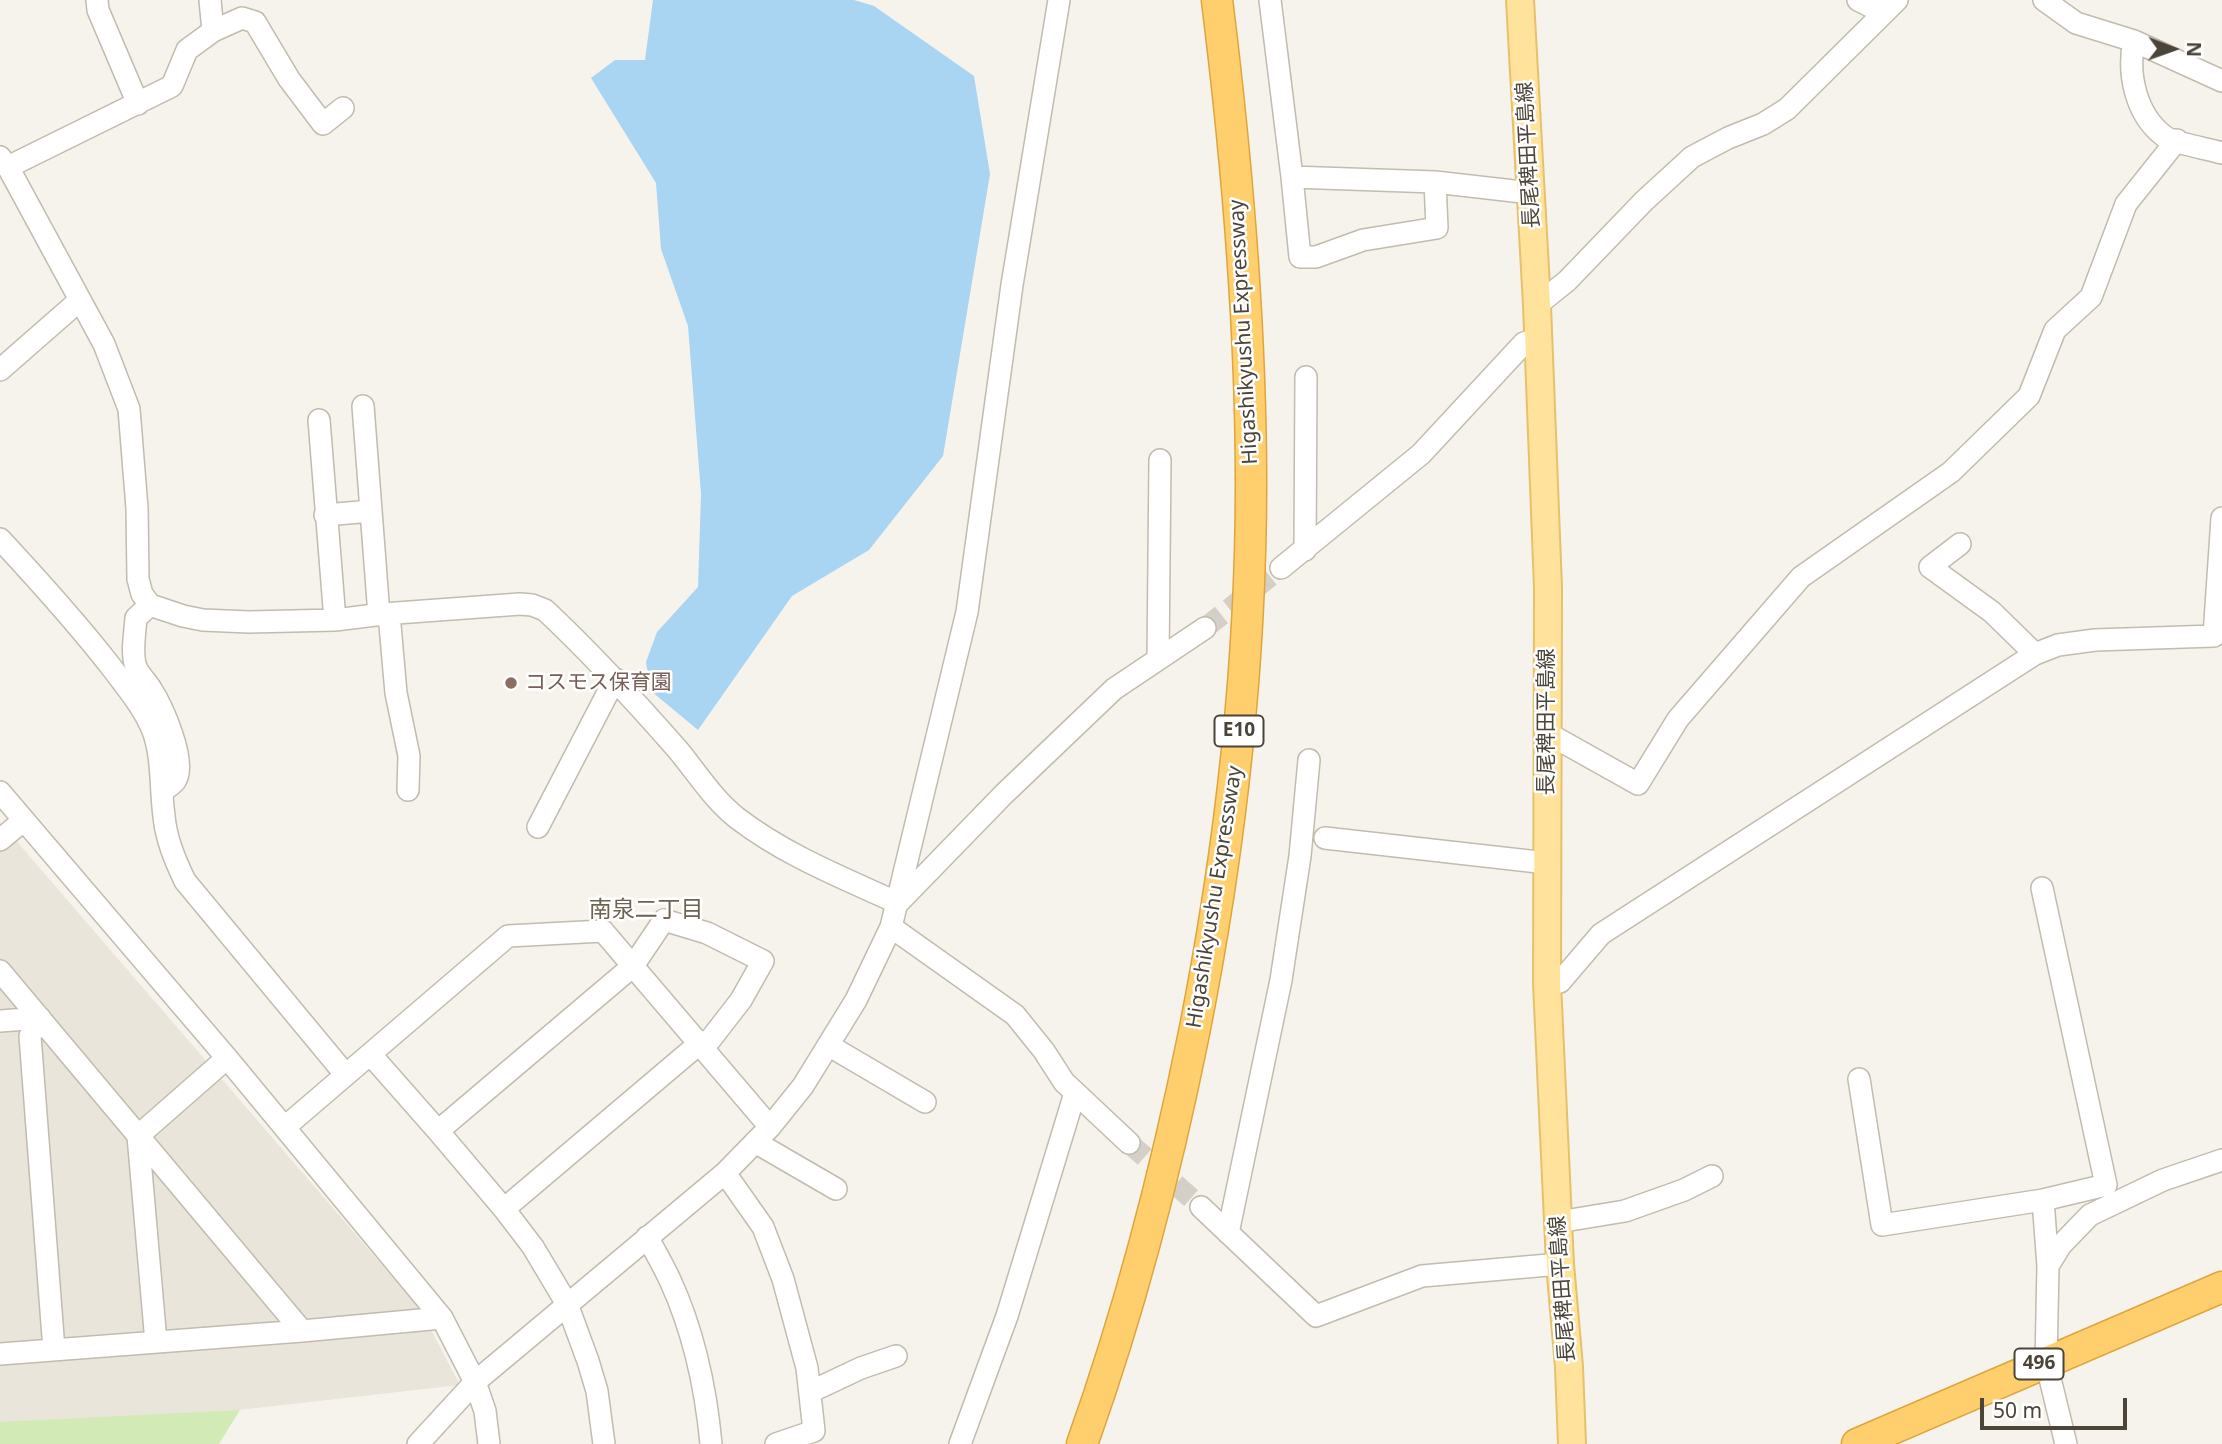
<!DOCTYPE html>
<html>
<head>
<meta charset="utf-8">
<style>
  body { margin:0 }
  #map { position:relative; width:2222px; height:1444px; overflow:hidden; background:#f6f3ec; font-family:"Noto Sans",sans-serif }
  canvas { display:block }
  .north { position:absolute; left:2138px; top:14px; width:70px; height:70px; -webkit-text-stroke:5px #fff; paint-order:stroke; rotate:91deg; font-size:19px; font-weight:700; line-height:28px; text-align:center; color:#4b4439 }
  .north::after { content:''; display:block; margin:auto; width:24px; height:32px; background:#4b4439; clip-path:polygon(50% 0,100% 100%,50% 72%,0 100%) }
  .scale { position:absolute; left:1980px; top:1398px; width:147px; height:32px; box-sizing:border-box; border:4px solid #4b4439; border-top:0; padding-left:9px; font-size:21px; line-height:24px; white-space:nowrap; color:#4b4439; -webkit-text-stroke:5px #fff; paint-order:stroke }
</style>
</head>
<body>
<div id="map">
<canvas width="2222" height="1444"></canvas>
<div class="north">N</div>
<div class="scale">50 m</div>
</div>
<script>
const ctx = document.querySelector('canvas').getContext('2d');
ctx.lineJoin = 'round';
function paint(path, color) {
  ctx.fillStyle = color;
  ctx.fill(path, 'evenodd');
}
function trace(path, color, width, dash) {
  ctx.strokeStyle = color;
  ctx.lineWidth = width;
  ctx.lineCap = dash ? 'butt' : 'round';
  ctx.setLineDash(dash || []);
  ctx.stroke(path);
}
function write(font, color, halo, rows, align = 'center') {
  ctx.font = font + ' "Noto Sans","Noto Sans JP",sans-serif';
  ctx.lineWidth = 5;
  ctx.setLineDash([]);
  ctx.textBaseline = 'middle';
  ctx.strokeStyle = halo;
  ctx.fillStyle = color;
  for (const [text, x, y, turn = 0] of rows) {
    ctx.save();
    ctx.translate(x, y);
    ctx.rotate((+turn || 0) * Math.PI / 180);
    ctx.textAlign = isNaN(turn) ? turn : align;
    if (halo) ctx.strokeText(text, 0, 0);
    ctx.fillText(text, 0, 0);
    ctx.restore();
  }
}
paint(new Path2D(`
  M0,822L420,1309L460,1385L0,1437Z`), '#eae5da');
paint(new Path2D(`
  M240,1410L219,1444H0V1422Z`), '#d2eab5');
paint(new Path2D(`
  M653,0H854L874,6L974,76L990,174L943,456L869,550L792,596L698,730L651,691L646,662L657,632L698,587L701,494L688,326L661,249L656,183L591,78L615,60H645Z`), '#a9d4f2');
trace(new Path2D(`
  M1205,628L1281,568
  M1129,1143L1201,1207`), '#d4d0c8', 21, [21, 10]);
const minor = new Path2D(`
  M97,0L98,10L138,104
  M210,0L213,31
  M1270,0L1292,177L1435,182L1531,193
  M1858,0L1884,13
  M2044,0L2076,23L2134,41L2222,81
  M2134,41C2127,74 2136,115 2164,136C2173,143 2209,149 2222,153
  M0,157L8,167L104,344L129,409L137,508L138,579L142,594L150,605L183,616L203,620L249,622L335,620L383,614L520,604L532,605L545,610C592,654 635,701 678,750C697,773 713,799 737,818C785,855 843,878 898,903
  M8,167L172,86L187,50L213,31L242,18L255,22L289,79L323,124L343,108
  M1292,177L1300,257H1316L1363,240L1437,228L1435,182
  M1537,305L1567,281L1644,201L1692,157L1728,138L1763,124L1787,109L1897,0
  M0,370L80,300
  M363,406L379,615
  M319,420L335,620
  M325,515L371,511
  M0,539C39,581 77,623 112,668C127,688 144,708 153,731C163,758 160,787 164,816C166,839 175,860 185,881L345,1074
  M1960,544L1930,567L1992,612L2035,654
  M1305,550L1306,377
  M1281,568L1421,454L1524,343L1539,339
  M150,605L136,618C135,632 131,654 136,667C139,675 147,682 151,689C162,706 188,763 175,781C172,785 166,788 162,792
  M389,614L396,693L409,756L408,790
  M1158,659L1160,460
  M1547,733L1638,784L1678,719L1801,577L1951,472L2029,396L2055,330L2091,297L2126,204L2177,140
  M0,792L227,1058L442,1318L475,1382L485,1411L489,1444
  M538,827L615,679
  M1325,838L1547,863
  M0,840L24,820
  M2042,888L2106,1185L2043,1200L2048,1266
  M899,902L1004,794L1114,689L1205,628
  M891,927L1015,1015L1044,1051L1064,1082L1129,1143
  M0,971L302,1331
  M1547,983L1560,982L1601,934L2035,654L2058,645L2095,640L2214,636L2222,518
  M40,1018L30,1036L54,1350
  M0,1021L40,1018
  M828,1045L925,1102
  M371,1055L438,1131L504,1209L533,1247L567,1304L588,1361L597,1391L604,1444
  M1859,1079L1882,1225L2043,1200
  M285,1127L508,936L603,931L770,1127
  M438,1131L633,966L664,920L707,933L763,961L741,1000L710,1040L700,1043L504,1209
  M138,1136L156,1342
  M138,1136L227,1058
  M755,1142L836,1189
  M725,1173L763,1227L783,1279L807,1368L814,1431L776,1444
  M1201,1207L1316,1316L1422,1276L1560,1264
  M1558,1222L1625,1211L1684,1190L1712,1176
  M1228,1233L1281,980L1300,856L1309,760
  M647,1237C655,1251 663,1265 670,1280C693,1330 706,1390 711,1444
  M0,1354L302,1331L442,1318
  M810,1392L861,1368L896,1356
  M418,1444L475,1382L725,1173L770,1127L803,1086L856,1000L891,927L967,612L1012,285L1059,0
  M960,1444L1007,1316L1075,1093
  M2066,1444L2046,1362L2048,1266L2061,1245L2090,1215L2163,1180L2222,1160`);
const major = new Path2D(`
  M1520,0L1537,305L1548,588L1547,983L1560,1264L1569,1367L1572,1444`);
const highway = new Path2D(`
  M1082,1444C1130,1310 1166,1172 1194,1033C1230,852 1251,668 1251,484C1251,322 1237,161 1217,0
  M1857,1444L2222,1287`);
trace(minor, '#c2bbae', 24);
trace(major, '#e6c16a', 30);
trace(highway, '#e0a43c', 33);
trace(minor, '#fff', 21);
trace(major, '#ffe39c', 26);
trace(highway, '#ffcf6e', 30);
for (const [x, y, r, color] of [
  [511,683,7,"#8d6e63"]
]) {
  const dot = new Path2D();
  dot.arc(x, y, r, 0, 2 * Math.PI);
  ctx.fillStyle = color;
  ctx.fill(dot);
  trace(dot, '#fff', 2.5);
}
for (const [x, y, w] of [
  [1239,731,49],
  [2039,1364,49]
]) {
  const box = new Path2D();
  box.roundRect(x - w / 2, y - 15.5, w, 31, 5);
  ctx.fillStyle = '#fff';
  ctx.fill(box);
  trace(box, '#4b4439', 2);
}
write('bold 19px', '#4b4439', null, [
  ["E10",1239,731],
  ["496",2039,1364]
]);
write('21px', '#4b4439', '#fff', [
  ["長尾稗田平島線",1529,155,-93],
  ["Higashikyushu Expressway",1244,332,-93],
  ["長尾稗田平島線",1547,722,-90],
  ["Higashikyushu Expressway",1215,897,-81],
  ["長尾稗田平島線",1563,1289,-94]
]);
write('21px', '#785e54', '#fff', [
  ["コスモス保育園",525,683]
], 'left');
write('23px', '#6e6250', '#fff', [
  ["南泉二丁目",646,910]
]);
</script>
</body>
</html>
